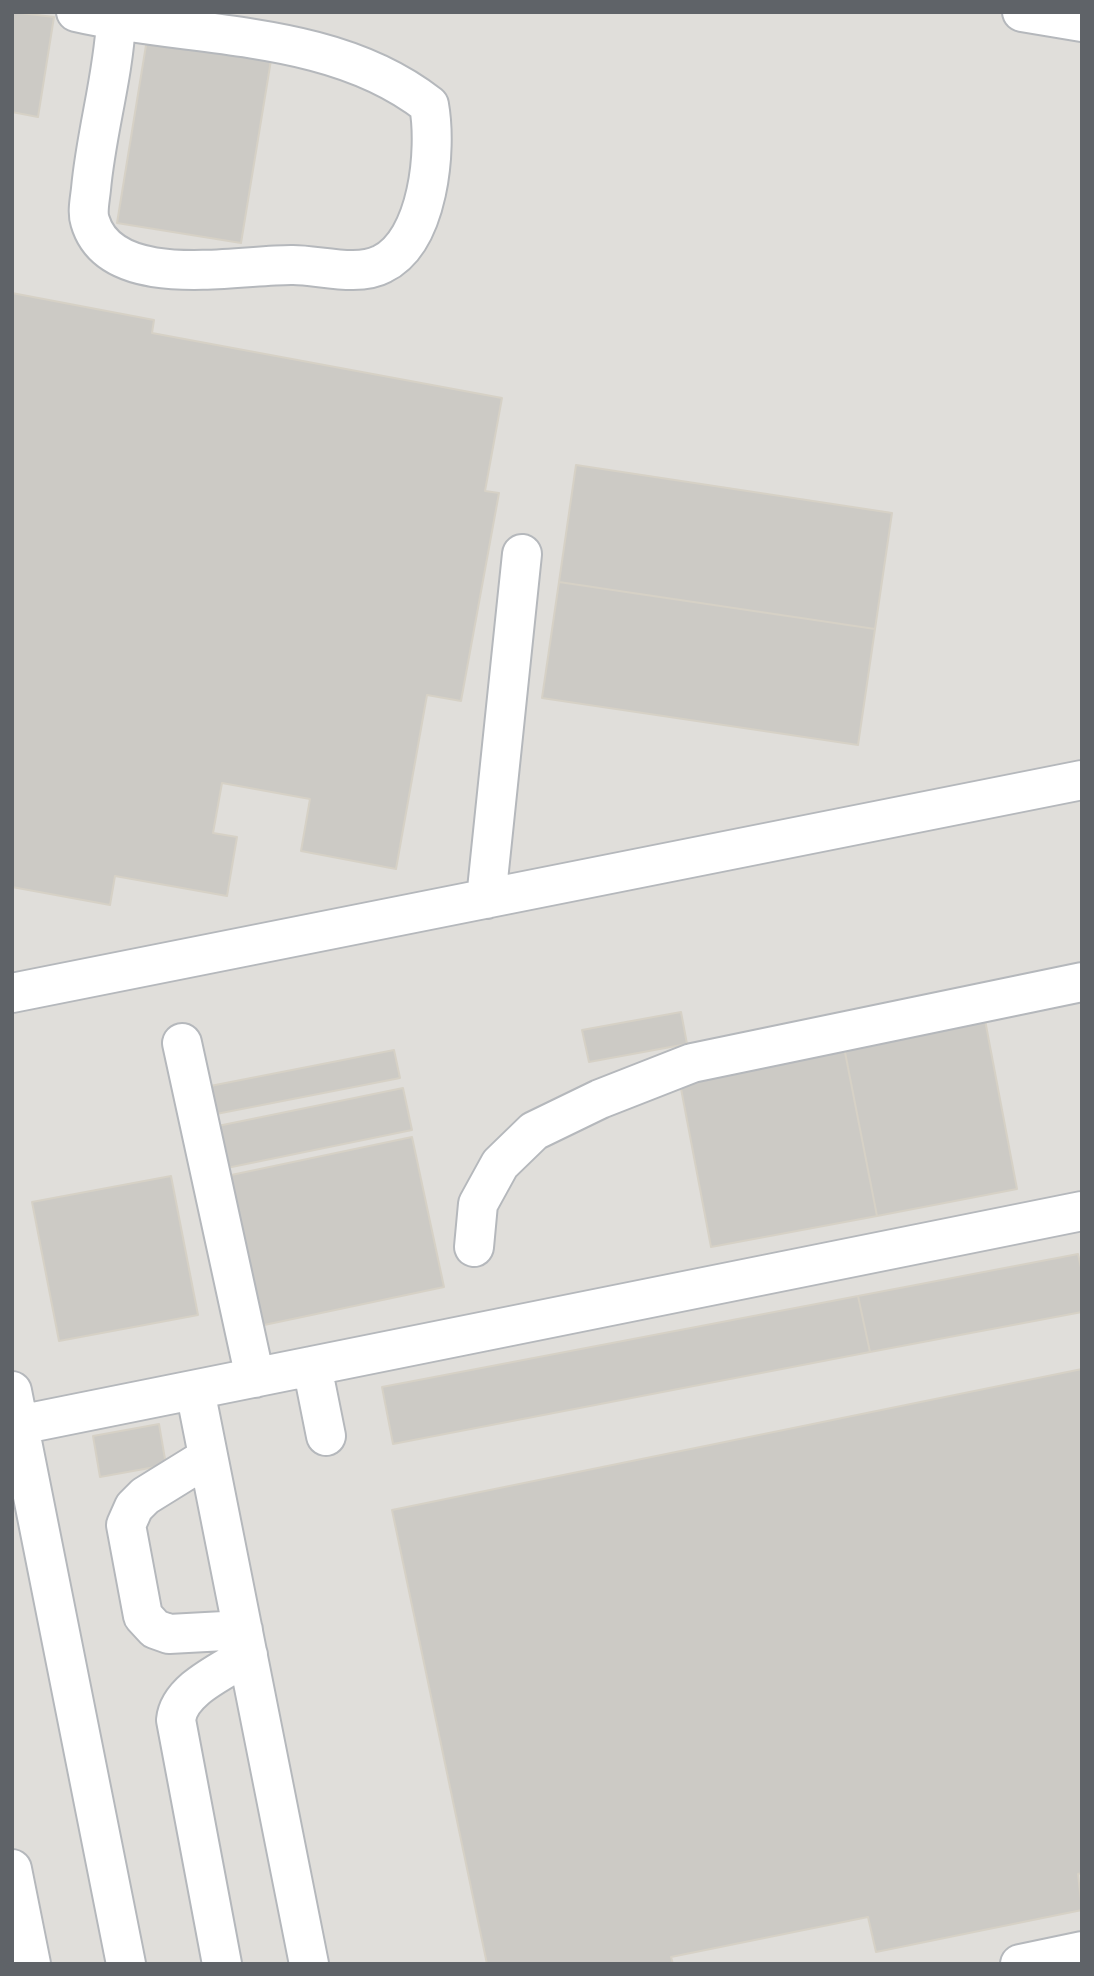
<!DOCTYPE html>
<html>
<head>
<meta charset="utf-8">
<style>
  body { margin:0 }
  #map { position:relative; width:1094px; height:1976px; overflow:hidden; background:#f1efe8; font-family:"Varela Round",sans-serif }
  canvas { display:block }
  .frame { position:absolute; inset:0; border:14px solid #5f6368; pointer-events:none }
</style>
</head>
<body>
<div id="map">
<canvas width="1094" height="1976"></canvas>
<div class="frame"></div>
</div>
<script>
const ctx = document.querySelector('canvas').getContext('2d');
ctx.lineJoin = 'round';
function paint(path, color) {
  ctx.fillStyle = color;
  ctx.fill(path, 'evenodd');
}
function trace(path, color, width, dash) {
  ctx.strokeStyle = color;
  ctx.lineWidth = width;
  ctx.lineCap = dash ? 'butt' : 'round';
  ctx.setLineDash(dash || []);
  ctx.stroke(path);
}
paint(new Path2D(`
  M12,12H1082V1964H12Z`), '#e0deda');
const building = new Path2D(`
  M12,12L54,17L38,117L12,112Z
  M148,33L272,54L241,243L117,223Z
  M12,293L154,320L152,333L502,398L485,491L499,493L461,701L427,695L396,869L301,851L310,799L222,783L213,833L237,837L227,896L115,876L110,905L12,887Z
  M576,465L892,513L875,629L559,582Z
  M559,582L875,629L858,745L542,698Z
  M681,1012L687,1044L589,1062L582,1030Z
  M985,1020L1017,1189L877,1216L844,1047Z
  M844,1047L877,1216L711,1247L679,1078Z
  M394,1050L400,1078L206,1116L200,1088Z
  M403,1088L412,1130L217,1170L208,1128Z
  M412,1137L444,1287L250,1328L217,1178Z
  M171,1176L198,1315L59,1341L32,1202Z
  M1078,1254L1082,1272V1312L870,1352L858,1296Z
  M858,1296L870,1352L393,1444L382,1387Z
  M1082,1369V1873L1078,1874L1082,1910L876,1952L868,1917L671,1957L673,1964H487L392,1510Z
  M159,1424L166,1465L100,1477L93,1436Z`);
paint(building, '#cccac5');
trace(building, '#d6d1c6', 2);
const minor = new Path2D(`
  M76,12C192,39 331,28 429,105C437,149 429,241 382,264C358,277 319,265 293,265C239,264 111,293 90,221C87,212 90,199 91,189C96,133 113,78 116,22
  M1022,12L1082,22
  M486,899L522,554
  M12,993L1082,780
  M182,1043L255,1378
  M474,1247L478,1204L500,1164L534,1131L600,1099L692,1063L1082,982
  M312,1366L326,1436
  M195,1390L309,1964
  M12,1391L126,1964
  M19,1425L1082,1211
  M208,1457L145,1496L134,1507L126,1525L143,1616L155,1629L169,1634L243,1630
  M12,1869L31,1964
  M222,1964L176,1720C179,1689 224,1671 248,1655
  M1020,1964L1082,1951`);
trace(minor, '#b5b8bc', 42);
trace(minor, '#fff', 38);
</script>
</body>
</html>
